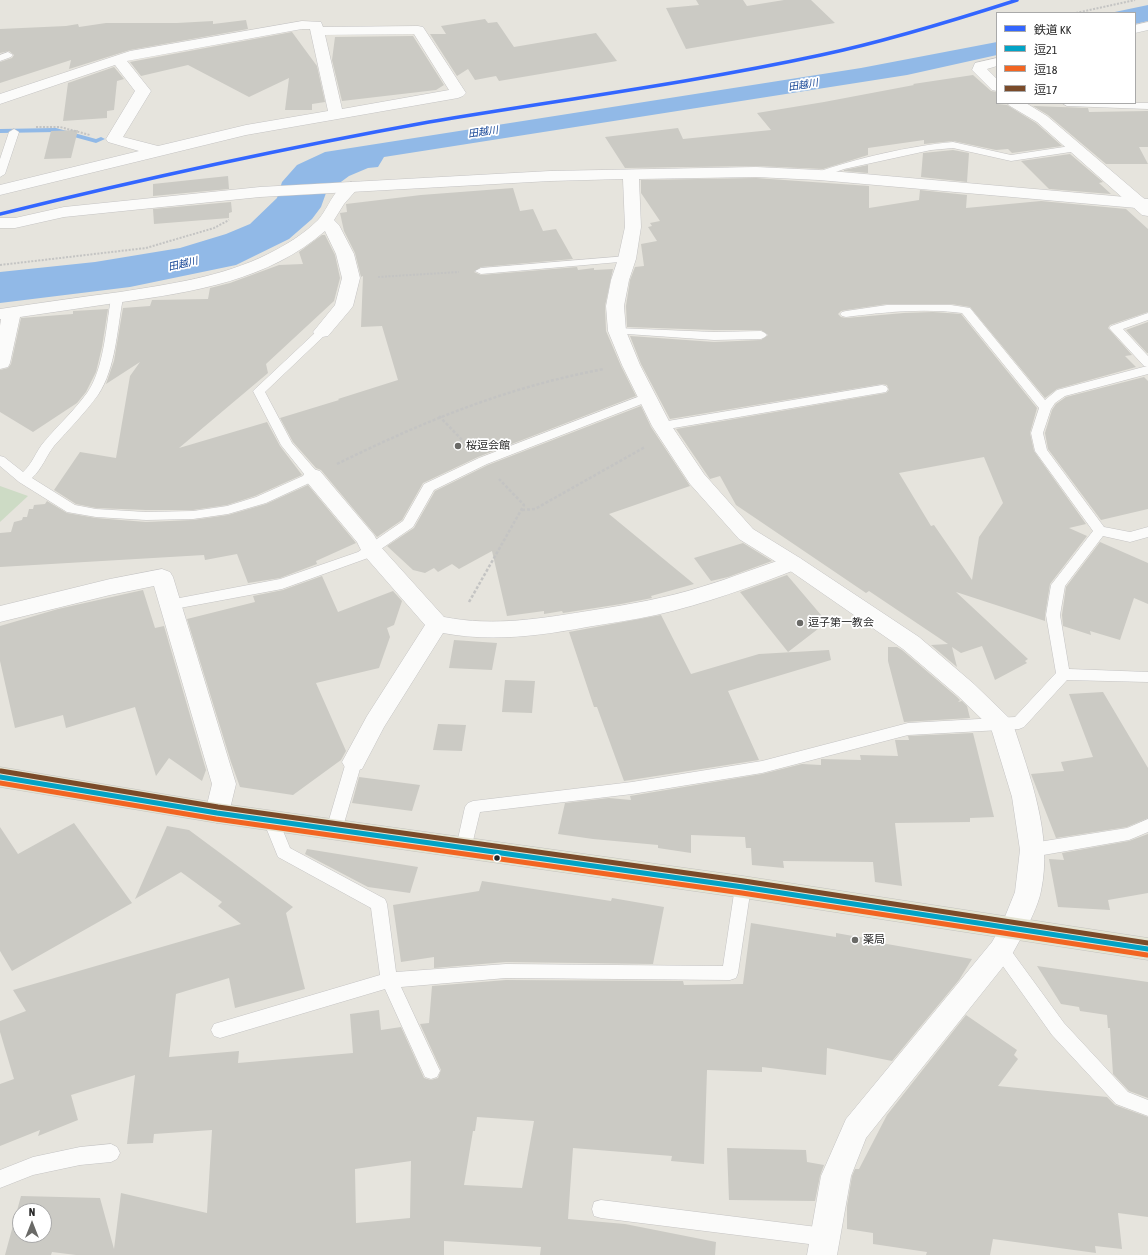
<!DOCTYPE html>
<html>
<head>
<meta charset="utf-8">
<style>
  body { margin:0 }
  #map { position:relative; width:1148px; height:1255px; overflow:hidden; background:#e6e4dd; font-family:"Asap Condensed","Noto Sans JP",sans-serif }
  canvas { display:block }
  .legend { position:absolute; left:996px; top:12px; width:140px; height:92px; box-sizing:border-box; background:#fff; border:1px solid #a9a9a9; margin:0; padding:5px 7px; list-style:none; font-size:12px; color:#282828 }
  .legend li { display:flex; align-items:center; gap:8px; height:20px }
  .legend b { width:20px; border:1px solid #a9a9a9 }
  .north { position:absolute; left:12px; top:1203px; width:40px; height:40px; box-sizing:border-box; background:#fff; border:1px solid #a9a9a9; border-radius:50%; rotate:0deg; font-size:11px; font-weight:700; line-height:16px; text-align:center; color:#282828 }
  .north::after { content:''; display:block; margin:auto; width:14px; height:18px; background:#6a6a67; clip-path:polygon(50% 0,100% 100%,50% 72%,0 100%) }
</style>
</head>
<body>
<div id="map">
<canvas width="1148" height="1255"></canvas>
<ul class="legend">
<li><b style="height:5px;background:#36f"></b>鉄道 KK</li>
<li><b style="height:5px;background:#02a3c6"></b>逗21</li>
<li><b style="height:5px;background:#f26522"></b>逗18</li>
<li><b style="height:5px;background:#7a4b2a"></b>逗17</li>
</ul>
<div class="north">N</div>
</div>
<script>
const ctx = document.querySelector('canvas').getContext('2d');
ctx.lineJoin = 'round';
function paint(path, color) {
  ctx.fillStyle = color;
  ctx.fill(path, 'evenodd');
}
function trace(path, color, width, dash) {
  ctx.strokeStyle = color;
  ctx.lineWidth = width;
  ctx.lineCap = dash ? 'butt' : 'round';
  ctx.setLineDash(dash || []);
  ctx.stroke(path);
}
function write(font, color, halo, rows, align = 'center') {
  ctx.font = font + ' "Asap Condensed","Noto Sans JP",sans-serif';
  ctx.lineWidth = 3.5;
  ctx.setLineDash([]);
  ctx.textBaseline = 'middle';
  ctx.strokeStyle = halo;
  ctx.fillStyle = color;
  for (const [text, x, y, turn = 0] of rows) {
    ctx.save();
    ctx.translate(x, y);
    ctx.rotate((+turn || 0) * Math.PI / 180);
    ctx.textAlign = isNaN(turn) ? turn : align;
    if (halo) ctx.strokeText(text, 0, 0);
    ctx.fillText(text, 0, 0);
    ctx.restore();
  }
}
paint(new Path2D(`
  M0,486L28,496L0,522Z`), '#cddbc5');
paint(new Path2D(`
  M1148,5V21L1135,24V13H1110Z
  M997,42V55L907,75L384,157L378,167L368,168L349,176L326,193L321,207L312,219L289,239L236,265L130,287L0,303V272L95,262L180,248L226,234L250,224L277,198L282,182L297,165L325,152L861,68Z`), '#91b9e7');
paint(new Path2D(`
  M56,128L96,139L101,137L105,139L96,143L56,132L0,133V129Z`), '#91b9e7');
paint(new Path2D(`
  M696,0H743L747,6L784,0H811L835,23L686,49L666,8L699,5Z
  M485,19L488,23L497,22L514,47L596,33L617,61L499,81L496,76L475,80L468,69L457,76L430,34H446L441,26Z
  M246,20L248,29L130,50L69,69L71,60L0,83V62L12,58L14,55L9,51L0,53V29L66,26L78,24L79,27L106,23H177L213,21V24Z
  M292,32L317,66L325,102L312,104V110H285L289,78L249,97L188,65L141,76L130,62Z
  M413,36L444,85L436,90L342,101L332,60L335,37Z
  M114,67L124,79L117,81L114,110L107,111V118L63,121L68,83Z
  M973,75L991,91L997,92V104L1007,105L1036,123L1062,146L1012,153L1008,149L996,150L953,141L924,144V140L868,148V155L823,169L756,166L625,168L605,137L678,128L683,139L771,130L757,113L824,102L914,85L913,84Z
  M1033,106L1088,108L1089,112L1148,111V147H1139L1148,164H1106L1048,115Z
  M78,130L71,158L44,159L51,131Z
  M953,150L969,153L967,182L921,177L923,153Z
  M1070,154L1103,182L1099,183L1111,194L1049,189L1021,161Z
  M868,165V173L844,171V170Z
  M228,176L229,189L153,196V184Z
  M756,178L869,186V208L919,200L920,190L967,195L966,208L1041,201L1126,209L1148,229V312L1110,325L1108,328L1132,355L1125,356L1136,367L1057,389L1045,398L970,307L951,304H887L846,310L841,311L838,314L841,317L846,318L904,313L933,312L961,314L1037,408L1030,433L1034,451L1086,524L1069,528L1087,536L1050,584L1045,615V621L956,592L1028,659L1025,661L1027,663L995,680L982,646L961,653L952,647L957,667L931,645L948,644L869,591L866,593L736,505L720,476L710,479L676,429L886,393L889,390L887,385L882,384L670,419L641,364L630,336L714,342L761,340L768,335L761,330H714L627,327L626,306L630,280L635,267L644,266L641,244L657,241L648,227L652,226L650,223L660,221L641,193V180ZM984,457L1003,503L979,537L972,580L934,525L931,526L899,473Z
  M513,188L520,211L533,209L543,231L556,229L573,259L481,267L474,272L481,275L577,267L578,270L594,268V270L613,269L605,306L606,331L621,366L636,396L478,457L423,483L402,520L377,537L321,470L316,468L293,442L280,418L339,400L338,399L398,380L382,326L361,327L363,276L361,277L355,253L344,231L340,213L347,212L346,204L421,195Z
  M231,202L232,212L229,213V218L154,224L153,209Z
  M322,235H325L335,255L340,278L334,301L266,364L268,373L179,448L267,422L280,446L302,475L255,496L227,505L193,510H146L96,508L76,504L54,490L80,452L116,458L130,376L140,362L106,384L114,361L123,308L150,306L152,300L208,299L210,288L230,283L279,265L303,264L299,252Z
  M108,309L102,347L96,372L86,392L77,403L33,432L0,412V370L8,368L11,364L21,318L73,314V311Z
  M1148,322V353H1147L1126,330Z
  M1144,377L1148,381V509L1101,520L1048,449L1045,433L1052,410L1056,404L1066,397Z
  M641,406L651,427L690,486L609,514L694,584L651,596L652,598L621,604L563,613L562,611L544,614V611L507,616L492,551L459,569L452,564L438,572L434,568L425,573L413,570L387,546L414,528L435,491L488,465Z
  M308,485L356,543L316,561L317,564L280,578L248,583L237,554L205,560L204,555L0,567V533L11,532L14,522L22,520L23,517H27L29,509H33L34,505L45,504L47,501L67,513L96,518L146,522L193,520L228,515L266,504Z
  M1100,542L1148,563V604L1134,598L1120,640L1090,631L1091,635L1063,626L1062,615L1066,587Z
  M743,543L772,561L728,577L711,581L694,558Z
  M787,575L827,622L788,652L740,592Z
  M322,576L338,612L393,591L402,601L394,625L387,628L390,637L379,668L316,683L346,751L341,760L293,795L240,787L231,762L187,619L255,602L253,596L283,590Z
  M143,590L155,628L164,626L206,770L202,781L169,758L156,776L135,707L66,728L63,715L15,728L0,661V626L58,609Z
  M661,615L691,674L759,654L829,650L831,660L728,691L759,760L624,781L597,707H594L569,632Z
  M454,640L497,643L492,670L449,668Z
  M888,647H897L902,650L957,697L960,700L958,702L962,701L967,706L970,718L904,722L888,661Z
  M505,680L535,681L532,713L502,712Z
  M1103,692L1148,768V818L1127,827L1056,838L1031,774L1064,771L1061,762L1093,757L1069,694Z
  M438,724L466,725L462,751L433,750Z
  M973,733L994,817L970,818V822L895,823L902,886L875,882L873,862L783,861L784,868L752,865L751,848H746L745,837L691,835V853L658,848V845L593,839L558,834L565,803L609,798L631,800L630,796L762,774L802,764L821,765V759L861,760L860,755L898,756L895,740H909L908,736Z
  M359,777L420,785L412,811L352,803Z
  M74,823L132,903L12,971L0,951V827L18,854Z
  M167,826L189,830L293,907L286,913L305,989L235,1008L229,978L176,994L169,1057L239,1051L238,1063L353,1053L350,1014L379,1010L381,1030L401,1027L424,1078L431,1080L438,1078L441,1070L420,1024L429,1023L432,986L506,980L683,981L684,985L743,984L751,923L836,937V933L870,939V941L972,959L959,980L892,1061L827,1048L826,1075L762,1067V1072L707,1070L704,1164L671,1161L672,1156L573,1148L568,1219L625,1224L716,1242L715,1255H540L541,1247L444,1241V1255H76L52,1252L51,1255H5L21,1196L100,1198L114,1249L121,1193L207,1213L212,1130L154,1134L153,1143L127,1144L135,1075L71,1095L78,1120L38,1136L40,1130L0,1146V1084L14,1079L0,1032V1021L26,1011L13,990L241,924L218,906L222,902L181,872L135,899ZM477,1117L534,1121L522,1188L464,1185L473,1131H475ZM411,1161L410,1218L356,1223L355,1169ZM20,1211H44V1235H20Z
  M1148,834V893L1108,900L1110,910L1058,907L1049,859L1064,860L1062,853L1129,841Z
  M307,849L418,867L410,893L368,887L305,854Z
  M482,881L611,901L612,898L664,907L653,964L506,962L434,968V957L401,962L393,905L479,891Z
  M1037,966L1148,982V1098L1129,1091L1113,1074L1110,1028H1108L1107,1015L1080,1011L1079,1007L1061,1004Z
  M966,1015L1017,1050L1014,1055L1018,1059L998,1086L1107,1097L1115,1105L1148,1117V1217L1118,1213L1122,1249L1095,1246L1096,1253L993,1239L990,1255H926L927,1252L873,1244V1233L847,1229V1206L852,1176L855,1169H859L887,1115Z
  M727,1148L806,1150L807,1162L824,1165L820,1176L815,1201L729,1200Z`), '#cbcac4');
const service = new Path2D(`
  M8,52L13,55L11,57L0,61V55Z
  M1062,103H1148V109L1067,106Z
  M14,129L19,132L5,174L0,177V159L9,132Z
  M953,142L1011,155L1077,145L1082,148L1077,151L1011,161L953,148L931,150L844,169L819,178L814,175L815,173C856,158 910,146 953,142Z
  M627,256L631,257L632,259L631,261L481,274L475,271L481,268Z
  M117,295L121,296L123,298C117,329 116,368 98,395C85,413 69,429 54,446C46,456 42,469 32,478L75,505L96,509L146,512L193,511L227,506L256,497L305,475L281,445L253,391L318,330H326L328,332L326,334L265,392L292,443L318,473L319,476L318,479L266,503L228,514L193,519L146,520L96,517L67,512L19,482L0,466V456L4,457L23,472C33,463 36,451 44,442C58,425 74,411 87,393C104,369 106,327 111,298L113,296Z
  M887,305H951L970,308L1045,400L1057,390L1147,366H1144L1109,328L1111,326L1148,313V320L1123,329L1148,356V374L1065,396L1055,403L1051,409L1043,433L1047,450L1104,527L1130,532L1148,527V537L1130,542L1103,536L1065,586L1060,615L1069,669L1148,672V682L1067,680L1024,727L1019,729L908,735L762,773L632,794L480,812L470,853L464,855L458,853L456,848L465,807L468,803L473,801L632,782L762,761L908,723L1015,717L1056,673L1046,615L1051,585L1093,531L1035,451L1031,433L1039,408L962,313C924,308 884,312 846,317L842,316L840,314L842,312L846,311Z
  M617,328L714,332L761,331L765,333L767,335L765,337L761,339L714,340L613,333L611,331L613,329Z
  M882,385L886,386L888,389L886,392L662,430L658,429L656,426L658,423L662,422Z
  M648,393L652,394L654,397L652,400L487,464L434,490L413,527L368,558L282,589L169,610L164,609L162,605L164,601L169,600L280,579L358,552L403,521L424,484L479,458Z
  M354,756L359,758L362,762L342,830L340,835L334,836L328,835L326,830L346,762L349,758Z
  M271,814L277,816L290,848L385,899L387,904L396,972L506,964L723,966L735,887L737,882L743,880L749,882L751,887L738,973L736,978L730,980L506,978L401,987L440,1071L437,1077L431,1079L425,1077L385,989L220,1038L214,1036L211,1030L214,1024L380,975L371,908L278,857L263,820L265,816Z
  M1148,819V832L1129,840L1032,857L1026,855L1024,850L1026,845L1032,843L1127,828Z
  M1001,943L1007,945L1064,1023L1128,1092L1148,1100V1116L1116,1104L1052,1035L995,955L993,950L995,945Z
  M111,1144L117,1147L120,1153L117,1159L111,1162L80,1165L33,1175L0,1188V1170L33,1157L80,1147Z
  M601,1200L825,1228L832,1230L835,1237L832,1244L825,1246L601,1218L594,1216L592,1209L594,1202Z`);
const minor = new Path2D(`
  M302,21L321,22L323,27L418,26L423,27L466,93L463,96L458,98L246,135L0,195V185L139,151L108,142L106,139L135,91L115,65L0,104V94L130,51ZM302,29H310L328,111L246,125L158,146L123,137L151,91L127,61ZM414,34L449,90L342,109L325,35Z
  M1148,22V30L1135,33V25Z
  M997,58V66L987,69L997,79V91L992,90L972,70L975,63Z
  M1007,103H1026L1047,116L1148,202V216L1142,215L1037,122L1010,106Z
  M351,182L357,184L359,187L344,204L334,220L339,225L354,254L360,278L353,306L350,310L328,336L322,337L316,336L313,332L335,305L342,278L336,254L325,231C269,280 194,292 122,302C88,307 54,312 20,317L10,363L8,367L0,369V326L1,319H0V309C40,303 80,297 120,292C170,284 222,277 268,254C286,245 304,234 318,220C329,208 334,186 351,182Z
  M313,469L320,471L374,535L380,546L444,617C495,627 544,618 594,610C631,604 666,598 701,587C732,578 762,565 793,556L800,558L804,563L800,568C753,586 705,604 656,615C633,620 610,623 587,627C539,636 491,642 443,633L384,727L362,769L354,771L346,769L342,762L367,716L425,625L363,554L357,542L306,481L303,476L306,471Z
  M162,569L170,572L173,577L236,784L229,813L226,820L217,823L208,820L205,813L212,784L154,586L110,595L0,622V606L110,579Z
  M1013,918L1022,921L1026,929L1010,958L866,1138L851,1176L837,1255H807L821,1176L846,1119L992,942L1004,921Z`);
const tertiary = new Path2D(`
  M756,167L819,170L1148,199V209L819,180L756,177L639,179L641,227L636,259L629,280L624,306L626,331L640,365L671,425L704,474L753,529L800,558L919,637L974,684L1009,718L1013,724C1030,777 1053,835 1041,891C1038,906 1029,923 1022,937L1013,940L1004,937L1000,929L1015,892L1020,850L1012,797L991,728L958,696L903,649L786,568L739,539L690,484L652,426L622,365L608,331L606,306L611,280L618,259L625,227L623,179L550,181L260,197L64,217L15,228H0V218H15L64,207L260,187L550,171Z`);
const primary = new Path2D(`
  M0,767L217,803L743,876L1148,938V960L743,898L217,823L0,787Z`);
trace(service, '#c4c3c3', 1);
trace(minor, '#c4c3c3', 1);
trace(tertiary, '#c4c3c3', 1);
trace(primary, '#c3c2c0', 1);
trace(new Path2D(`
  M1076,13L1135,0
  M36,127H60L90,135
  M0,265L146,248L214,228L229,220
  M378,277L459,272`), '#c4c4c3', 2, [2, 1.5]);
trace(new Path2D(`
  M439,416L466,444
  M337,464C424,421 508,387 604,369
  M522,510L535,509L645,447
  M469,602L524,505L499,479`), '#c4c4c3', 2.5, [3, 2]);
paint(service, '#fbfbfa');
paint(minor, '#fbfbfa');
paint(tertiary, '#fbfbfa');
paint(primary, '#e4e4d3');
trace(new Path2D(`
  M0,777L217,813L743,887L1148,949`), '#02a3c6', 5);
trace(new Path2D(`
  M0,783L216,819L742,893L1147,955`), '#f26522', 5);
trace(new Path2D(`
  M1,771L218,807L744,881L1148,943`), '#7a4b2a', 5);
trace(new Path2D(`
  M0,214C142,179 285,148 429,122C560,100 691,83 821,55C887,41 952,21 1017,0`), '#36f', 3.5);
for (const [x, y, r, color] of [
  [458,446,4,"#6a6a67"],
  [800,623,4,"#6a6a67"],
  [497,858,3.5,"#282828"],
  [855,940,4,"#6a6a67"]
]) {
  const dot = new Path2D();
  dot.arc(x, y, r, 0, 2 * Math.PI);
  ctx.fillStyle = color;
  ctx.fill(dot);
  trace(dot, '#fff', 1.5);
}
write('italic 10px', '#104193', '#fff', [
  ["田越川",803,85,-9],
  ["田越川",483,132,-8],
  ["田越川",183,264,-13]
]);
write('11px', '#282828', '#fff', [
  ["桜逗会館",466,446],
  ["逗子第一教会",808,623],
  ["薬局",863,940]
], 'left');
</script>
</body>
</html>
